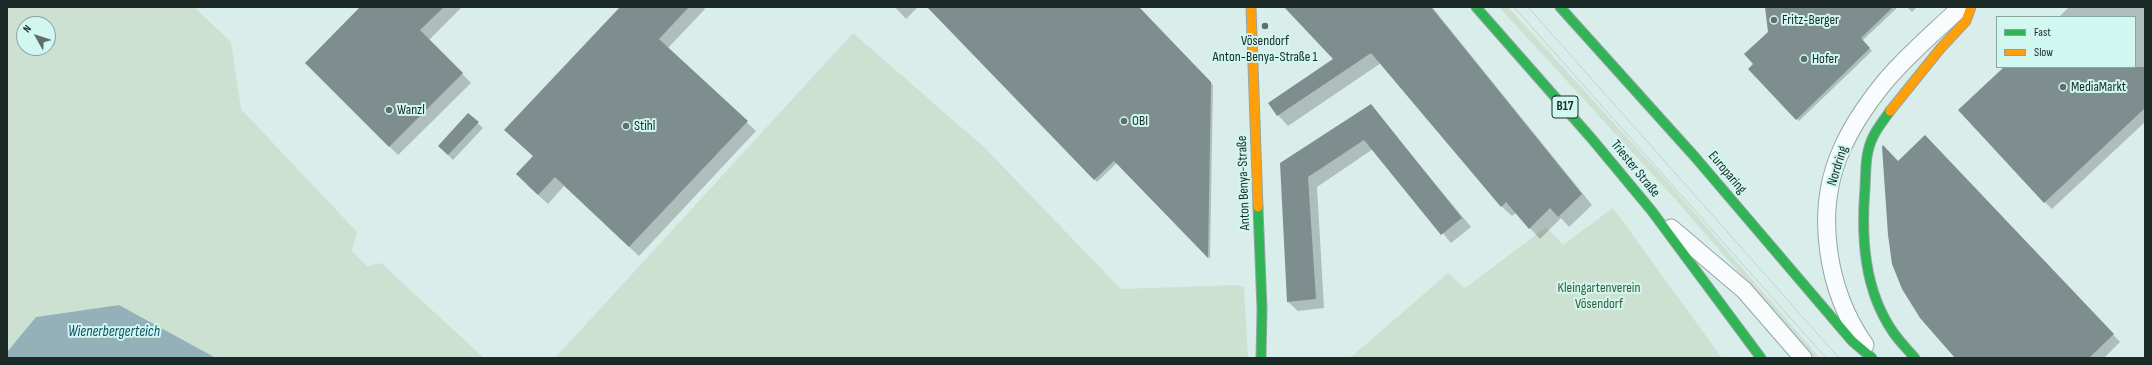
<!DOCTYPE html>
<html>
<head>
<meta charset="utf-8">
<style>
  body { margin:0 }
  #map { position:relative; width:2152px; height:365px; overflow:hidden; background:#d9eeea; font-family:"Sofia Sans Condensed",sans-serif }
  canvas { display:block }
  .frame { position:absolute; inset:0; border:8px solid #1b2a27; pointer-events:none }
  .legend { position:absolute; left:1996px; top:16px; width:140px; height:52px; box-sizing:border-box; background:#d0f7f0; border:1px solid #88a5a0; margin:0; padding:5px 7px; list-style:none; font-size:12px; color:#1b2a27 }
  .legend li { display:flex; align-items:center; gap:8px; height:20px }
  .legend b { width:20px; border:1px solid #88a5a0 }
  .north { position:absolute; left:16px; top:16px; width:40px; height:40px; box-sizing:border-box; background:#d0f7f0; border:1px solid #88a5a0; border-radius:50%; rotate:309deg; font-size:11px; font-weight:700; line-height:16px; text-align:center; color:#1b2a27 }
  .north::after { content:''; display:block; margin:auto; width:14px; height:18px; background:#5e6f6b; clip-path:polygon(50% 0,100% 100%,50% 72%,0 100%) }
</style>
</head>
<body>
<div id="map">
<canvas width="2152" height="365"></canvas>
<div class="frame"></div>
<ul class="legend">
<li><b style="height:5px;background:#30b455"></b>Fast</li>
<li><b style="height:5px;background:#ff9f0a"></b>Slow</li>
</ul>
<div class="north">N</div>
</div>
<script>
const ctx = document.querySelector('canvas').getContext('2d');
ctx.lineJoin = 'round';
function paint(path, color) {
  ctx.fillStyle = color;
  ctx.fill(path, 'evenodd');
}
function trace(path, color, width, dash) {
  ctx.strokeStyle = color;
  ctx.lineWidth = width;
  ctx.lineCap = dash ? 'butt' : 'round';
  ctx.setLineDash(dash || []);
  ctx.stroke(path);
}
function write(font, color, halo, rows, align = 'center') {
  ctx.font = font + ' "Sofia Sans Condensed",sans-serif';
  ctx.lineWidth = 4;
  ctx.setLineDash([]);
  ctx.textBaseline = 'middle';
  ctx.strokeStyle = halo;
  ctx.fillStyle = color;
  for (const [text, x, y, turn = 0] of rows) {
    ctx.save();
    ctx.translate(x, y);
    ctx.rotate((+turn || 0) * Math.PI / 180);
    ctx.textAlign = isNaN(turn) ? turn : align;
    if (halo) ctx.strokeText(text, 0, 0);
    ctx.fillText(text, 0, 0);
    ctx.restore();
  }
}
paint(new Path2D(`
  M7,7H194L231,42L241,109L357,232L352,251L367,266L381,263L484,358H216L119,305L36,317L7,352ZM24,24H48V48H24Z
  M1499,7H1508L1665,179L1820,358H1813L1676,200Z
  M853,33L984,147L1121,289L1236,285L1244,287L1248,358H555Z
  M1613,208L1722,358H1350L1448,273L1465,288L1546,227L1563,245Z`), '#cde1d2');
paint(new Path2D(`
  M119,305L216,358H7V352L36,317Z`), '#94b0b8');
paint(new Path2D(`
  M361,7H462L429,40L471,83L398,155L306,63Z
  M621,7H703L705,9L668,48L756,131L639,256L564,186L548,204L526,184L534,157L515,139Z
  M895,7H918L906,19Z
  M929,7H1137L1213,85L1210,259L1117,163L1097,182Z
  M1285,7H1432L1592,205L1569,227L1561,218L1540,239L1516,213L1512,216L1501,206L1381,63L1288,126L1278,115L1334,59Z
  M1766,7H1898L1862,41L1872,51L1799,121L1749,69L1755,64L1769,33Z
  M1907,7H1917L1912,12Z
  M2069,7H2145V122L2052,209L2045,202L2005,67H2135V17H2059Z
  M1370,105L1471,227L1451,243L1373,149L1317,187L1324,308L1298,311L1288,302L1281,164Z
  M468,114L483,128L453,160L439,146Z
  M1932,144L2120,342L2104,358H1956L1898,162Z`), '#0003');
paint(new Path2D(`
  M360,7H444L420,30L463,73L389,147L305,63Z
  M620,7H689L659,39L748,121L629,247L555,177L538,195L516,174L533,156L504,130Z
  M927,7H1139L1211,82L1208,258L1114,161L1094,180Z
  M1284,7H1431L1582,194L1558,217L1550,208L1529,229L1506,202L1501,207L1371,53L1277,116L1268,103L1333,59Z
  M1765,7H1893L1861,38L1870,48L1796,120L1748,69L1753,64L1744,54L1768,32Z
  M2004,67H2145V108L2044,203L1958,110Z
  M1371,104L1462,218L1441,235L1364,140L1308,177L1316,299L1287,302L1280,163Z
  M468,113L479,122L448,155L438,146Z
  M1925,135L2114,334L2089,358H1955L1920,318L1902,289L1892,264L1888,235L1882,147L1883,145L1898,161Z`), '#7e8e8e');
const street = new Path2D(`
  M1671,228L1744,290L1803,358
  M1865,345C1827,291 1814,212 1841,151C1851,127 1867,104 1883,84C1906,56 1935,32 1961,7`);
const fast = new Path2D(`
  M1476,7L1592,139L1651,210L1761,358
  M1560,7L1695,157L1852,341L1872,358
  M1890,111C1884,120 1877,128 1873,137C1865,153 1866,170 1865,188C1861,237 1864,290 1893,332C1899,341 1908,350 1915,358
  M1258,207L1262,309L1261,358`);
const slow = new Path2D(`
  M1251,7L1258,207
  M1890,111L1940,49L1966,21L1971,7`);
trace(street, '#96a6a4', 19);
trace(fast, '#96a6a4', 11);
trace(slow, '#96a6a4', 11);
trace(street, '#f9fcfc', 17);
trace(fast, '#30b455', 9);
trace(slow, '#ff9f0a', 9);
trace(new Path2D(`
  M1514,7L1826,358
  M1528,7L1839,358`), '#c8cfcd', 1);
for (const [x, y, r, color] of [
  [1774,20,4,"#5e6f6b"],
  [1265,26,4,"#5e6f6b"],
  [1804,59,4,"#5e6f6b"],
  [2063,87,4,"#5e6f6b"],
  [389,110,4,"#5e6f6b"],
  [1124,121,4,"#5e6f6b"],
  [626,126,4,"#5e6f6b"]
]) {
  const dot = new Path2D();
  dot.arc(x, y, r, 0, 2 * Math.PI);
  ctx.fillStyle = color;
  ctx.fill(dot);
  trace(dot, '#d0f7f0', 1.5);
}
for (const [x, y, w] of [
  [1565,107,26]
]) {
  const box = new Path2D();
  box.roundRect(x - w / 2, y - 11, w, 22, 3);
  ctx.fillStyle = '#d0f7f0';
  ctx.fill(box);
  trace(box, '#1b2a27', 1);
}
write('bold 13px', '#1b2a27', null, [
  ["B17",1565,107]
]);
write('14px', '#1b2a27', '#d0f7f0', [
  ["Fritz-Berger",1782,20],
  ["Vösendorf",1265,41,"center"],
  ["Anton-Benya-Straße 1",1265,57,"center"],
  ["Hofer",1812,59],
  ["MediaMarkt",2071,87],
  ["Wanzl",397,110],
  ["OBI",1132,121],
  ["Stihl",634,126]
], 'left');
write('14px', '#1b2a27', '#d0f7f0', [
  ["Nordring",1838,166,-73],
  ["Triester Straße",1635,169,51],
  ["Europaring",1727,173,50],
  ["Anton Benya-Straße",1244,183,-92]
]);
write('14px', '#3d5c36', '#d0f7f0', [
  ["Kleingartenverein",1599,288],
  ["Vösendorf",1599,304]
]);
write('italic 15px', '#104f65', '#d0f7f0', [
  ["Wienerbergerteich",114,332]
]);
</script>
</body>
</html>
